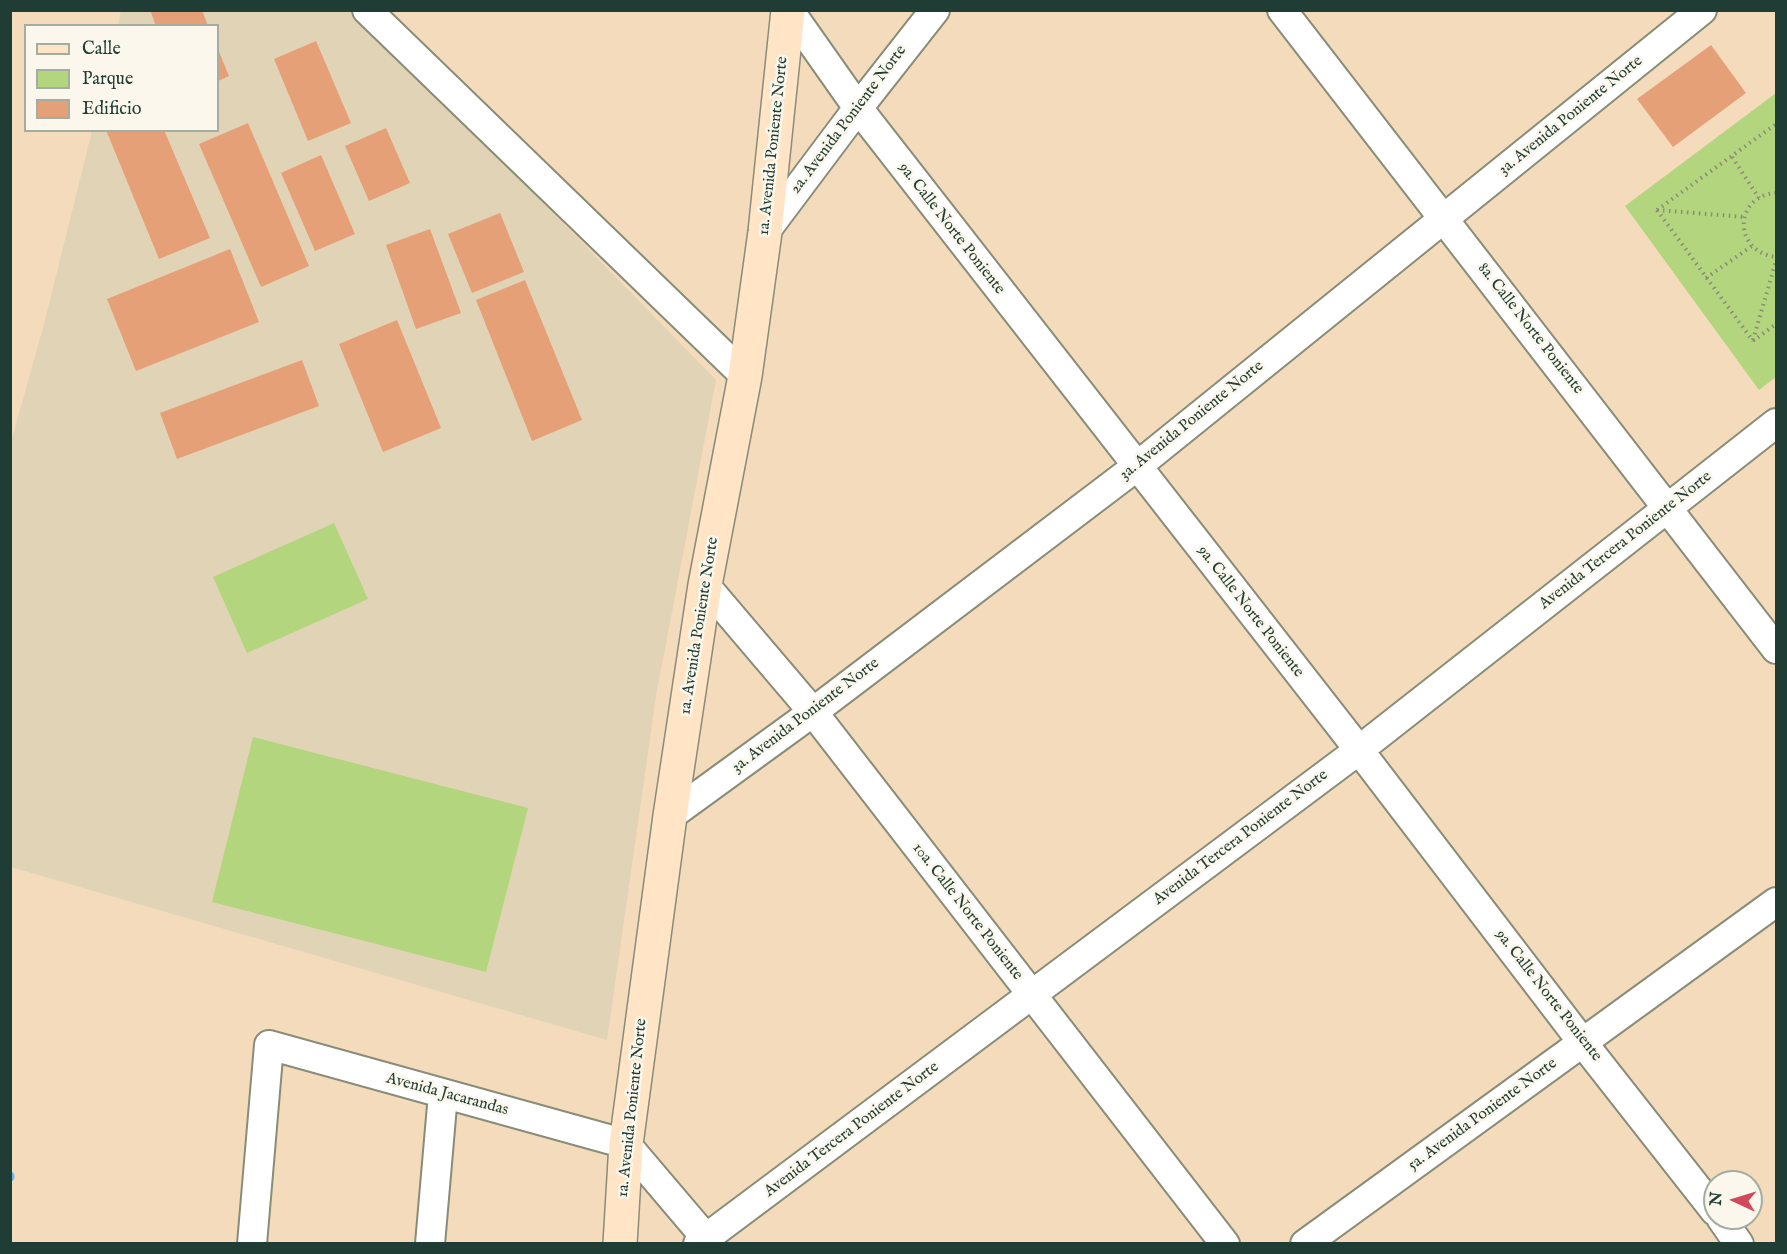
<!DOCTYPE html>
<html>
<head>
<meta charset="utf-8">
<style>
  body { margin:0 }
  #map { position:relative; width:1787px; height:1254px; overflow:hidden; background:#f3dbbb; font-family:"IM FELL English",serif }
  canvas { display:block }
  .frame { position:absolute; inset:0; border:12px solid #1f3d34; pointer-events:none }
  .legend { position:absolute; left:24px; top:24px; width:195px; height:108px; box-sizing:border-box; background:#fbf7ec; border:2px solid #a3ada2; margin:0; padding:8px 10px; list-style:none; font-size:18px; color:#1f3d34 }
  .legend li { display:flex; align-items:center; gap:12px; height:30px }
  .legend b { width:30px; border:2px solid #a3ada2 }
  .north { position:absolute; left:1703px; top:1170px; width:60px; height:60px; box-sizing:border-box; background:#fbf7ec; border:2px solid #a3ada2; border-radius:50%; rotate:274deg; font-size:16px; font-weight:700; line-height:24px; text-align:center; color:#1f3d34 }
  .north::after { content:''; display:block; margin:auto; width:21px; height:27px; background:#d1495b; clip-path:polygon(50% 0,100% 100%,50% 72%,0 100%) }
</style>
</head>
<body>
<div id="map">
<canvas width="1787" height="1254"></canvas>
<div class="frame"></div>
<ul class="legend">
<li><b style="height:8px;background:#ffe4c6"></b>Calle</li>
<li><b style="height:16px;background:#b3d57d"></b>Parque</li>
<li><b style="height:16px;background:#e6a078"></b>Edificio</li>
</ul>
<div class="north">N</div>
</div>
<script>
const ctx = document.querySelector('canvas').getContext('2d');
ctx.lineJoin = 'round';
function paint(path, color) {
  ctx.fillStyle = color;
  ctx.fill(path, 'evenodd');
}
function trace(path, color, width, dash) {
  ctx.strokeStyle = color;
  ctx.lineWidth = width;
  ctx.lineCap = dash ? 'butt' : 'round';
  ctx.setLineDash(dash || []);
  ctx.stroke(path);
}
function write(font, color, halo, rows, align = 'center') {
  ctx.font = font + ' "IM FELL English",serif';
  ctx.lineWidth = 5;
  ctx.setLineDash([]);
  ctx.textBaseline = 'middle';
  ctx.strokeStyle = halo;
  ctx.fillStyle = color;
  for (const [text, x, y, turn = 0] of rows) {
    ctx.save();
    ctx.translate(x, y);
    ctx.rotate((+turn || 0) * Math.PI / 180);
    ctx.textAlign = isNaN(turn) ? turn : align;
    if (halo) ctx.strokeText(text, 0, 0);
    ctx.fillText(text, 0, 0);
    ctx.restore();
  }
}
paint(new Path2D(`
  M121,11H353L445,102L716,380L656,696L607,1040L11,867V442L44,324L92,131L218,130V26L118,25Z`), '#e1d3b5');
paint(new Path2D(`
  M1776,93V377L1759,390L1625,206Z
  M334,523L368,599L247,653L213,577Z
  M253,737L528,808L486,972L212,902Z`), '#b3d57d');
trace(new Path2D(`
  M10,1176V1177`), '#73b4e8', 9);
paint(new Path2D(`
  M150,10H202L208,26H156Z
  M316,41L351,123L308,141L274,59Z
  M1711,45L1746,93L1673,147L1637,99Z
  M218,49L229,76L218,81Z
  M248,123L309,266L261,287L199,144Z
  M386,128L410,183L369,201L345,146Z
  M106,130H164L210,238L159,259Z
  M321,155L355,234L315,251L281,173Z
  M500,213L524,272L472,293L448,234Z
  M430,229L461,313L416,329L386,245Z
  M230,249L259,322L136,371L107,299Z
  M525,280L582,420L532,441L476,300Z
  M397,320L441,428L383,452L339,344Z
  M302,360L319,406L177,459L160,413Z`), '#e6a078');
const street = new Path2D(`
  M367,10L745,376
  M789,10L858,108L1359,750L1583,1043L1715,1211
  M1282,10L1776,649
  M765,232L858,108L935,10
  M705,585L813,712L1225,1244
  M670,816L813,712L1136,467L1702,10
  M1721,1218L1739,1244
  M252,1244L269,1045L626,1144L711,1244
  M430,1244L443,1094
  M698,1244L1359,750L1776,423
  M1305,1244L1776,902`);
const secondary = new Path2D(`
  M620,1244L626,1144L670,816L705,585L745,376L765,232L788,10`);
trace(street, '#898c78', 32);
trace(secondary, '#898c78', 36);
trace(new Path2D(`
  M1732,157L1759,198
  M1776,193C1733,196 1733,252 1776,257
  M1657,210L1753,341
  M1657,210L1776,124
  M1657,210L1745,217
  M1706,278L1752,246
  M1753,340L1776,261
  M1753,341L1776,324`), '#898c78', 4, [1.5, 4.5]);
trace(street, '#fff', 28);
trace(secondary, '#ffe4c6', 33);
write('16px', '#1f3d34', '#fbf7ec', [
  ["3a. Avenida Poniente Norte",1571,116,-39],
  ["2a. Avenida Poniente Norte",849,120,-53],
  ["1a. Avenida Poniente Norte",774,146,-84],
  ["9a. Calle Norte Poniente",951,229,52],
  ["8a. Calle Norte Poniente",1530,329,52],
  ["3a. Avenida Poniente Norte",1192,421,-39],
  ["Avenida Tercera Poniente Norte",1626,541,-38],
  ["9a. Calle Norte Poniente",1250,612,52],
  ["1a. Avenida Poniente Norte",700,626,-81],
  ["3a. Avenida Poniente Norte",806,716,-37],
  ["Avenida Tercera Poniente Norte",1241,838,-37],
  ["10a. Calle Norte Poniente",967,912,52],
  ["9a. Calle Norte Poniente",1548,996,52],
  ["Avenida Jacarandas",447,1095,15],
  ["1a. Avenida Poniente Norte",633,1108,-84],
  ["5a. Avenida Poniente Norte",1483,1115,-36],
  ["Avenida Tercera Poniente Norte",852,1130,-37]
]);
</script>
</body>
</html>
